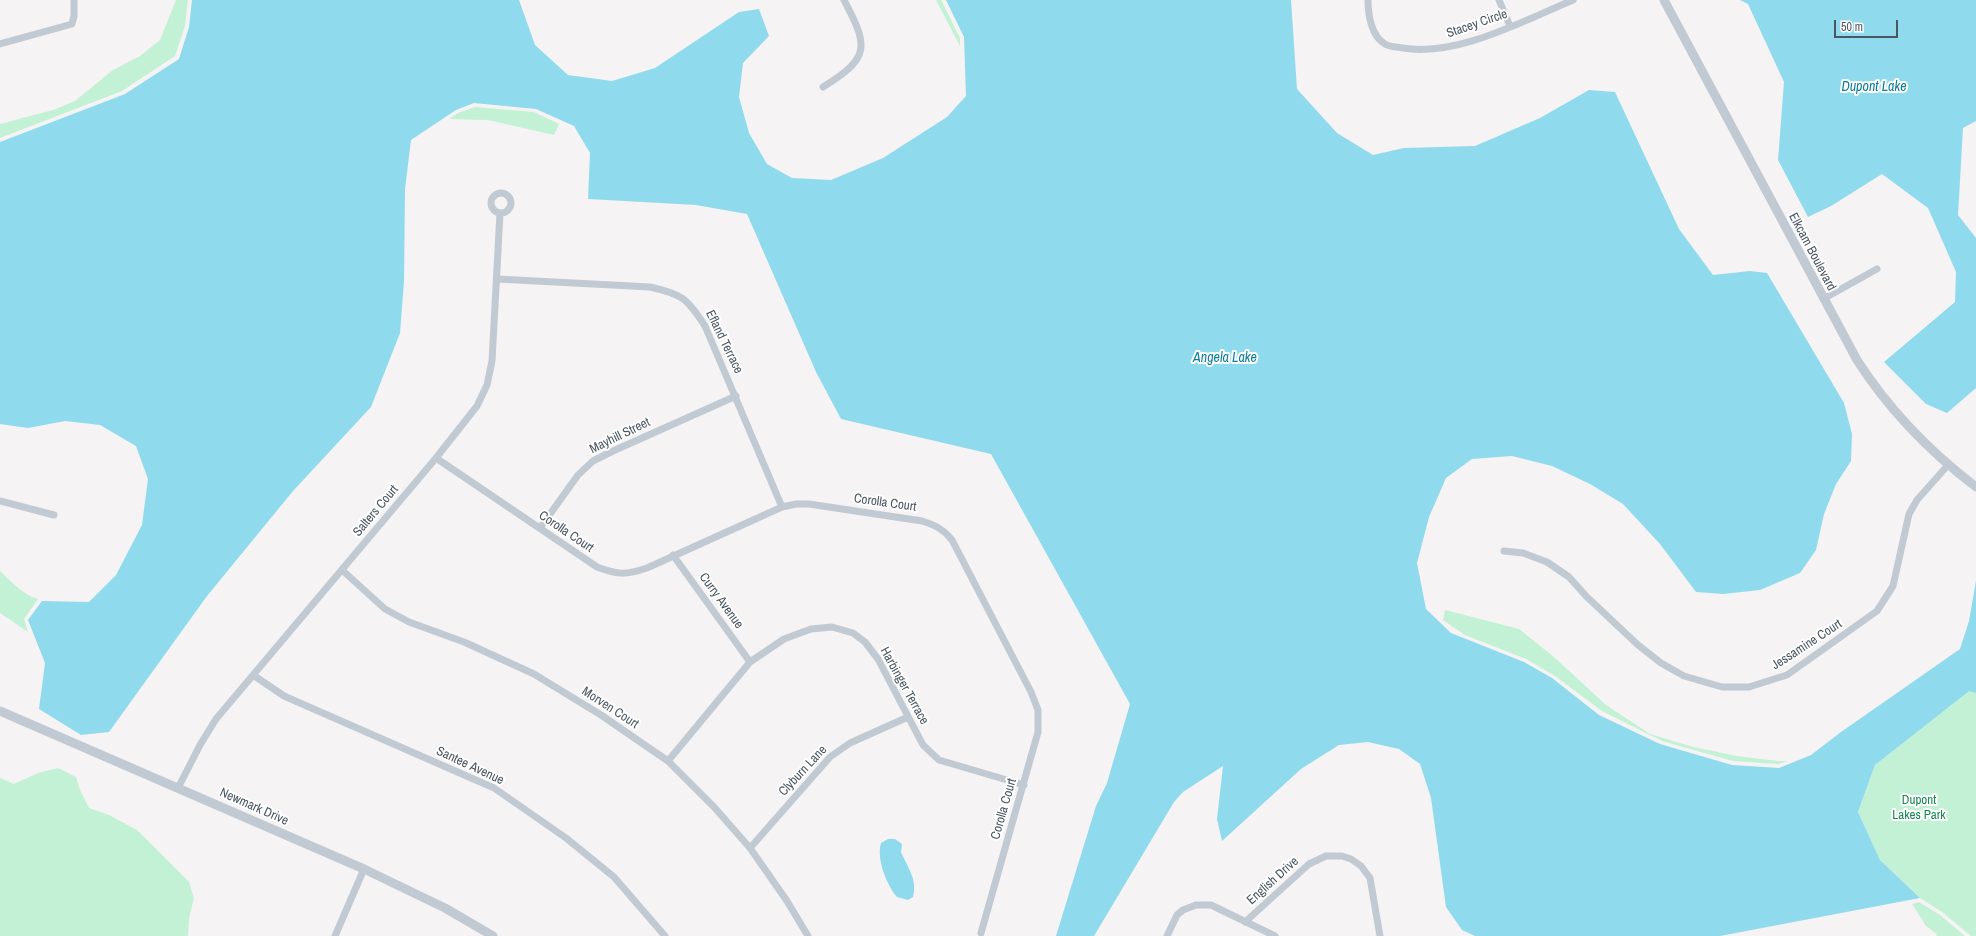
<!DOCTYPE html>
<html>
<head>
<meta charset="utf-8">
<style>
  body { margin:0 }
  #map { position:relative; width:1976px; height:936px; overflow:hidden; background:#f5f3f3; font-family:"Archivo Narrow",sans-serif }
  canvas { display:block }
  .scale { position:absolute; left:1834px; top:20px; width:64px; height:18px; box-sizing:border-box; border:2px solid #4a5661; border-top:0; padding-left:5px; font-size:12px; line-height:14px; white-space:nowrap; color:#4a5661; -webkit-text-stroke:3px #fff; paint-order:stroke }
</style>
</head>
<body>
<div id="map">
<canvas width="1976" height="936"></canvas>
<div class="scale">50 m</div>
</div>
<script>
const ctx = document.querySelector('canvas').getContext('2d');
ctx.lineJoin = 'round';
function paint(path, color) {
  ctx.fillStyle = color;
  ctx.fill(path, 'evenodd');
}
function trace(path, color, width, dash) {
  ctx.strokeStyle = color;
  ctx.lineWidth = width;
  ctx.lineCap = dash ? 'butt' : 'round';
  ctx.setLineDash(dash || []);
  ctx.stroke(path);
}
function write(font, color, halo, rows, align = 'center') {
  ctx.font = font + ' "Archivo Narrow",sans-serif';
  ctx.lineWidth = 4;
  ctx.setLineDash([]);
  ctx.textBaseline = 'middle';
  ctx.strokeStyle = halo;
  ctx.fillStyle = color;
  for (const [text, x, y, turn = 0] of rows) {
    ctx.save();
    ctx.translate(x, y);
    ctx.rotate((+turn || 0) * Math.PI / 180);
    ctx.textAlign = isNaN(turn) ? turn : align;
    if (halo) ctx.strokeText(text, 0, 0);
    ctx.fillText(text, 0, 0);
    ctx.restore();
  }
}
paint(new Path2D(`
  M176,0H188L185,26L175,56L122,91L0,138V124L53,110L75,101L113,70L140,56L160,40Z
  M936,0H941L960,38V46Z
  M475,107L534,112L559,124L554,135L488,120L449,119L458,113Z
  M0,571C11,581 23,595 38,599L24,619L28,632L0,613Z
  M1445,610L1519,629L1554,657L1606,705L1650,734L1693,747L1737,756L1778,761H1787L1778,764L1733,761L1662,741L1602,711L1555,676L1526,659L1465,635L1443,620Z
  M1976,684V936H1971L1942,912L1920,898L1880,860L1858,812L1875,765Z
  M58,768L76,777L80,790L89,808L109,815L137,830L189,882L194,898L189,918L188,936H0V778L14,784L38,773Z
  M1919,902L1940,915L1965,936H1936L1937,934L1926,926L1912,904Z`), '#c3f1d5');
paint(new Path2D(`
  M192,0H519L535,45L568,75L612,81L655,68L739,12L759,9L769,36L743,63L739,97L749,133L767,164L792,178L831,180L883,158L947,117L966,96L964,37L946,0H1291L1297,89L1337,133L1373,155L1404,148L1475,146L1540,118L1589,90L1615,92L1679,229L1713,275L1750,271L1767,273L1844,403L1852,434L1851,461L1836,484L1824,514L1816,550L1800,573L1760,590L1723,594L1696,592L1660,544L1623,504L1590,484L1552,466L1512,456L1472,459L1446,478L1429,517L1417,563L1426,609L1451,633L1524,662L1552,678L1599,715L1660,744L1732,765L1779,768L1811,755L1841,732L1960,649L1969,621L1976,581V693L1969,691L1875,765L1858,812L1880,860L1920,898L1720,936H1475L1462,930L1446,907L1431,798L1420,764L1399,749L1368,742L1339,745L1301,769L1222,841L1217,819L1223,766L1183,792L1174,802L1094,936H1056L1096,806L1107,783L1130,704L991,454L841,419L816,372L747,214L696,205L588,199L590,153L574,126L536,109L474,103L456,110L411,140L405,189L404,281L400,333L371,407L293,491L207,596L109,732L81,735L39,709L45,663L28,620L42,601L89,602L116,575L142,525L148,479L136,446L100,425L65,421L28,428L0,424V142L125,94L179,59L189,27Z
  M1740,0H1976V121L1963,128L1958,215L1976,238V388L1947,413L1926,404L1884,362L1955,302L1956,272L1928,208L1882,174L1831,206L1808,217L1778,160L1784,82L1748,4Z
  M888,839H895L902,844L901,852C907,866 918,880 913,897L908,900L897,897C887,886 876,858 881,843Z`), '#90daee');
trace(new Path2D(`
  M1368,0C1368,14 1371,36 1385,44C1389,47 1398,47 1403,48C1457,57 1523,21 1573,0
  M1499,0L1510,26
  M0,44L72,24L74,16V0
  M823,87C870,58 869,47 844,0
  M491 203a10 10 0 1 1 20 0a10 10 0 1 1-20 0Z
  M497,279L650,287C682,294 687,298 705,326L782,507
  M1823,299L1877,269
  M436,458L597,567C618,575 626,575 647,568L782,507L796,504H809L922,521C935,525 943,529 952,540L1031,692L1038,710V732L981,933
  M0,501L54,515
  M540,528L578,475L593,461L613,451L736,396
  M1504,551L1523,553L1547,562L1569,577L1586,596L1638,645L1661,663L1684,676L1722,687H1749L1787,675L1877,611L1893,586L1909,514L1917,500L1948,465
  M673,555L750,662
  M342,570L385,609L409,622L464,642L534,674L601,715L668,761L714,807L750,848L787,901L808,936
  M253,675L284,696L494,788L566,838L614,877L665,936
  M668,761L750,662L784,639L811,629L832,627L853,633L865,642L878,659L923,745L939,760L1024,785
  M178,788L200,745L216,719L436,458L477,406L487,385L492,361L500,213
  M750,848L830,757L850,743L908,717
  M1245,922L1309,864L1326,856H1342L1351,859L1361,866L1370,878L1380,936
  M335,936L364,869
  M1167,936L1177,915L1183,910L1196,905H1211L1275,936`), '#c1cad2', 7);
trace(new Path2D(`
  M1664,0L1857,360C1889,410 1929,451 1976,487
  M0,711L364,869L445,908L493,936`), '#c1cad2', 9);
write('13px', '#4a5661', '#fff', [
  ["Stacey Circle",1477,24,-19],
  ["Elkcam Boulevard",1812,252,62],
  ["Efland Terrace",724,342,64],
  ["Mayhill Street",620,436,-26],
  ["Corolla Court",885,503,8],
  ["Salters Court",376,511,-50],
  ["Corolla Court",566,532,34],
  ["Curry Avenue",721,601,54],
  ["Jessamine Court",1807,645,-33],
  ["Harbinger Terrace",904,686,61],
  ["Morven Court",610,708,33],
  ["Santee Avenue",470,766,25],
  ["Clyburn Lane",803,771,-47],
  ["Newmark Drive",254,807,24],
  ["Corolla Court",1004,809,-74],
  ["English Drive",1273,881,-42]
]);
write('13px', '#17864f', '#fff', [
  ["Dupont",1919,801],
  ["Lakes Park",1919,816]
]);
write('italic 14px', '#0c7c9b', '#fff', [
  ["Dupont Lake",1874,87],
  ["Angela Lake",1225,358]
]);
</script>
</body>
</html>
